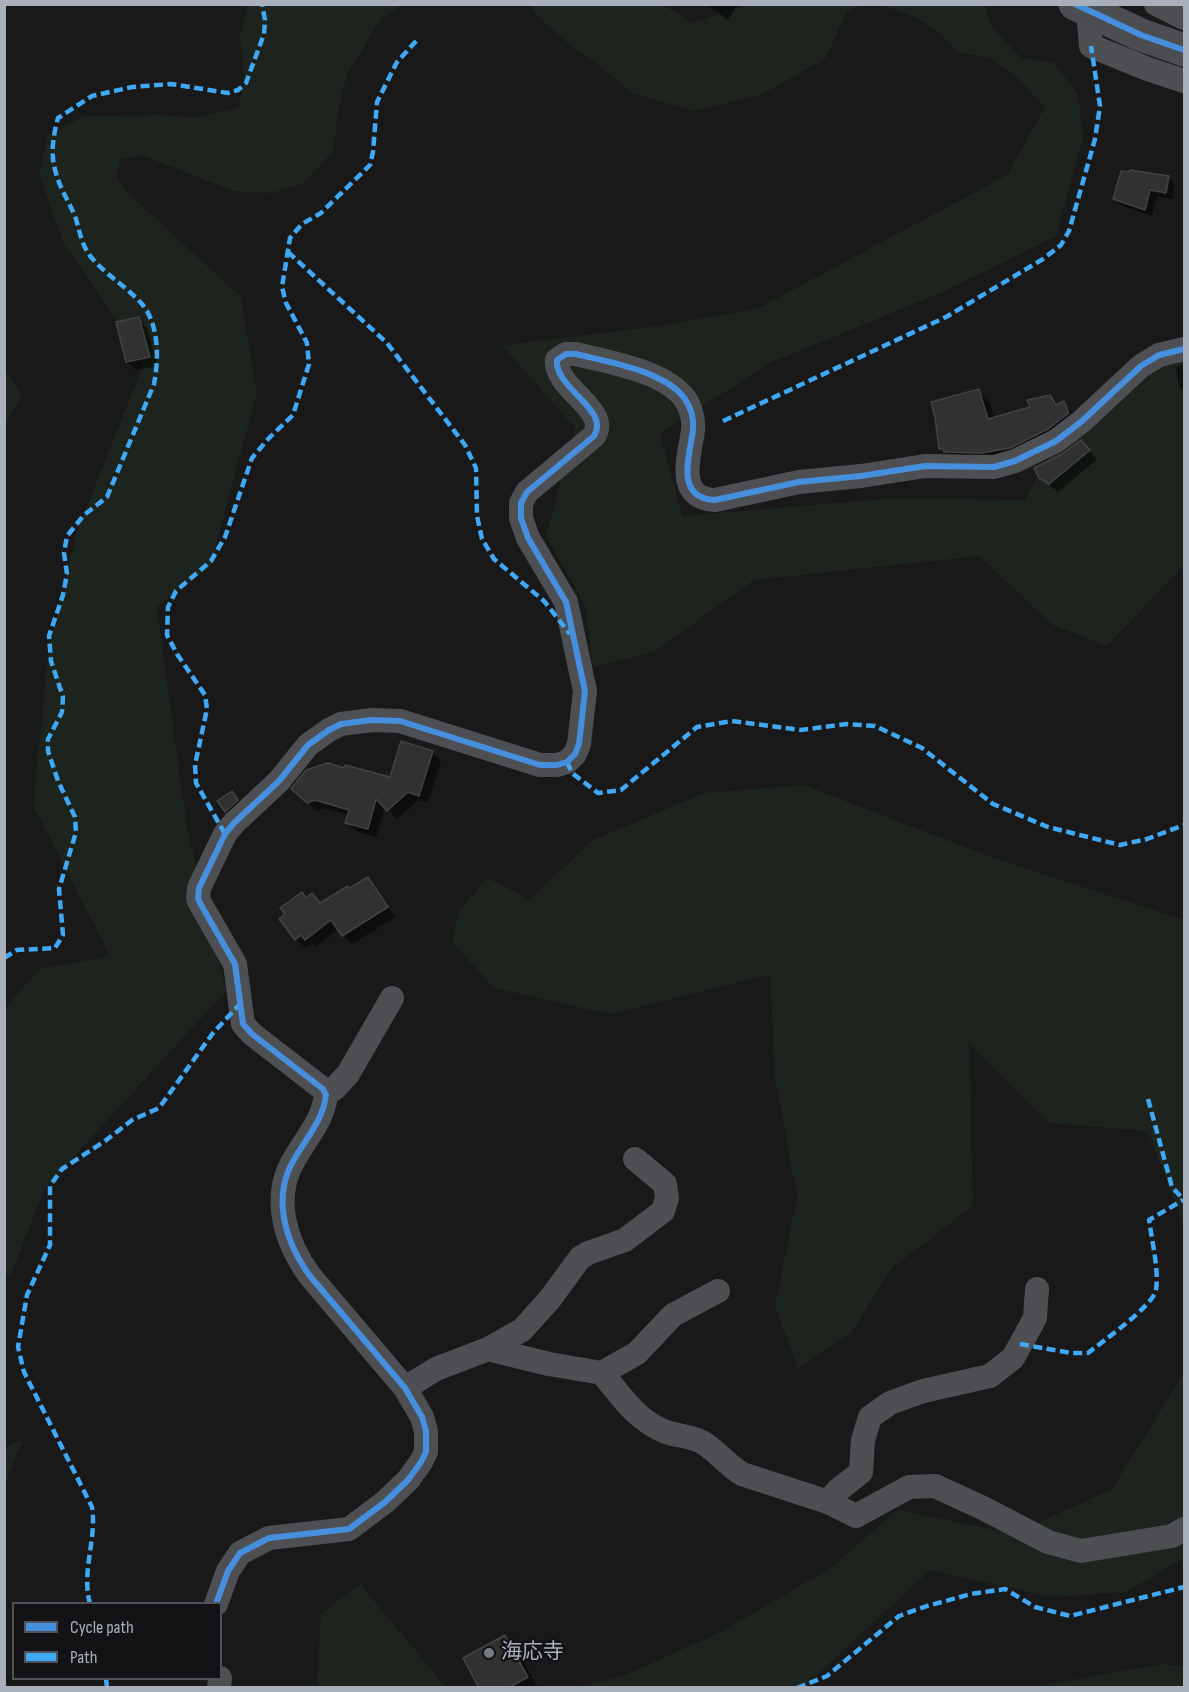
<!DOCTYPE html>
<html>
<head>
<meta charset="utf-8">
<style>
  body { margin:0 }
  #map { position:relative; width:1189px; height:1692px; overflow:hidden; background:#19191a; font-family:"Sofia Sans Condensed",sans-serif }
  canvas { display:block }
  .frame { position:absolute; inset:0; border:6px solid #aab0bb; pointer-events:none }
  .legend { position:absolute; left:12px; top:1602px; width:210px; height:78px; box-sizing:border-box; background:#131316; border:2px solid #4f5258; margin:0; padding:8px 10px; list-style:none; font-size:18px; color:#aab0bb }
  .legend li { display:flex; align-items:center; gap:12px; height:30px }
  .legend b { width:30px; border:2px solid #4f5258 }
</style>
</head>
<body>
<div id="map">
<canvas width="1189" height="1692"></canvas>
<div class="frame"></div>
<ul class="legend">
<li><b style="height:8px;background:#468fdf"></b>Cycle path</li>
<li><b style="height:8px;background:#3fa9f5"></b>Path</li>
</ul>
</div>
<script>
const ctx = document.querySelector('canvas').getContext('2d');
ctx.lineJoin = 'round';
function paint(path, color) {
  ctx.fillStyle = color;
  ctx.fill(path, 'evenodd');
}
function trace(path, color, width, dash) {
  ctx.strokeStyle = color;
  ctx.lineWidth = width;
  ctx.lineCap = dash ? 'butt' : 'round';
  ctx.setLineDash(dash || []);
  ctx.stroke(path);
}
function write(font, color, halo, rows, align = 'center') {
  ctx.font = font + ' "Sofia Sans Condensed","Noto Sans JP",sans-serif';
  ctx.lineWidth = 4.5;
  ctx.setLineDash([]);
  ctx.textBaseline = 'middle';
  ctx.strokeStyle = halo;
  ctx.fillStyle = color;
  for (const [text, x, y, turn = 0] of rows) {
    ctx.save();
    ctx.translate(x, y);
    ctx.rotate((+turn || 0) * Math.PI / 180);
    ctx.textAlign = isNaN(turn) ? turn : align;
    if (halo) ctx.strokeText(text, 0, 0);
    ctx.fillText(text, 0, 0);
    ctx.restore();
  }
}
paint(new Path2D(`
  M248,5H399L397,8L381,19L347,74L337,117L334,150L304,183L271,193L233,191L141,155L120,160L117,179L130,195L241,297L257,393L210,567L157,607L187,828L226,991L44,1189L11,1275L5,1274V1008L40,969L110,956L33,805L49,646L77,532L145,360L63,243L39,174L47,137L84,116L163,115L194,118L238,108L244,84L240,35Z
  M530,5H663L693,23L745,5H861L847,11L825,59L762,94L694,111L632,93L606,71L564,40L534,12Z
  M880,5H984L993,28L1021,58L1054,63L1078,94L1083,138L1056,236L943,292L770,363L660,433L682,516L895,498L1025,500L1063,431L1134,361L1184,354V565L1107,646L1053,625L979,556L754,580L654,652L593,667L585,605L546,536L575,428L502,345L660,326L759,308L1007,175L1045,107L1014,74L989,58L957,52C935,23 914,15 880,5Z
  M5,369L22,395L5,425Z
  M804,785L991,857L1184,920V1225L1148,1131L1050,1123L969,1044L973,1206L892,1268L851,1333L798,1369L775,1306L797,1197L775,1077L770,974L610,1014L494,988L452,942L458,912L488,878L530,900L591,841L704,793Z
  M1184,1373V1558L1126,1592L1052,1597L930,1570L804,1687L576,1688L625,1675L723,1631L832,1567L897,1510L1014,1534L1112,1489Z
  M23,1440L5,1484V1447Z
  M360,1584L446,1687H317L321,1614Z
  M1162,1664L1184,1667V1687H1032Z`), '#1d241d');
paint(new Path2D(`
  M706,4H738L728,20Z
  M1168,178L1175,185L1173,199L1157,197L1152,216L1122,206L1114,199Z
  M138,319L147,328L158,366L136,370L127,362Z
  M1184,364V392L1180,388L1175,367Z
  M978,391L989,402L995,419L1033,408L1050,396L1059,405L1063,403L1074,414L1021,458L951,459L941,448Z
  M1089,450L1097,459L1058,492L1040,477Z
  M432,752L441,761L428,803L418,800L397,819L385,806L376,837L356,831L347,823L349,815L324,808L317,811L293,789L391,779Z
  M236,797L241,805L229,815L219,801Z
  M368,879L376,887L395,917L352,944L339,929L315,947L311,943L305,948L296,939L307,899L312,895L322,904Z
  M505,1637L518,1650L538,1688H480Z`), '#0007');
const building = new Path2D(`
  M1130,170L1169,176L1166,193L1150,190L1145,210L1113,199L1121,171L1129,172Z
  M139,317L150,357L126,362L116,322Z
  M979,389L988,419L1030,407L1027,400L1050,395L1056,405L1064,401L1069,413L1048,429L1010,448L982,453L944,452L943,448L939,449L935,417L931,402Z
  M1081,440L1090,450L1049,484L1039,478L1034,468L1062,454Z
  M401,741L433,751L419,796L408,792L387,811L376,799L368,829L345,823L349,810L315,800L307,803L291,789L306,770L328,763L344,768L345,765L390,777Z
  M232,791L238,800L225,812L217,801Z
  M368,877L388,907L342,936L331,920L305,940L301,935L295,940L279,919L285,914L280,908L302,892L306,898L312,893L320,903L348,886L350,888Z
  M505,1635L528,1677L508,1688H479L463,1658Z`);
paint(building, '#313132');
trace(building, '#424346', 1.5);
trace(new Path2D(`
  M1091,4L1088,11L1091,46L1148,69L1184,81
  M1156,4L1184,18
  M324,1091L334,1089L348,1074L392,998
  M488,1349L522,1330L550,1299L580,1258L588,1253L625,1240L663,1211L667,1198L665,1184L635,1159
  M602,1373L637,1353L673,1315L718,1291
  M405,1388L436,1369L488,1349L549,1364L602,1373C621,1396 636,1420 666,1432C678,1436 690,1436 702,1442C716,1450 727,1465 742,1474L828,1502L837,1491L861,1472L863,1440L870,1417L890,1403L923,1391L990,1376L1013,1358L1035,1318L1037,1289
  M828,1502L856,1516L909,1487L935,1486L983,1508L1048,1542L1081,1551L1172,1536L1184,1529
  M216,1604L228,1571L240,1553L269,1538L349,1529L385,1502L408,1480L421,1462L426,1452V1431L422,1417L405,1388L310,1276C285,1242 271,1196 295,1158C307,1137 323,1120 326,1095L323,1089L252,1034L243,1024L235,964L200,903L198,898L199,888L225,834L234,823L279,781L308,745L329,730L341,724L372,720L400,721L540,765H557L567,762L575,754L579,744L585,691L566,602L528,538L521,518V503L527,492L594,436C611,410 554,388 557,360L566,354H576C608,362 665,371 685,399C691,408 694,420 693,430C690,455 674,498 715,500L799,482L861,476L925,466L994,467L1015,461L1056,441L1082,421L1141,366L1159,355L1184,349
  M219,1688L220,1678`), '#4d4f53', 24);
trace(new Path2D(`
  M1075,4L1141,35L1184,50`), '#4c4d51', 33);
trace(new Path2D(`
  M288,252L387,343L465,445L476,468L477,516L482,539L494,559L544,601L570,634
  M723,421L946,317L1043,259L1061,245L1069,231L1095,139L1100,106L1091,46
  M567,762L572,773L598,793L621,790L697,727L732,721L801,730L846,724L875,726L922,748L993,804L1048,827L1120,845L1147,839L1184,825
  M225,834L196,783L195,765L207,709L205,695L177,654L167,635L168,607L176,591L211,561L225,537L252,458L269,438L293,415L309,364L307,343L286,303L282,287L290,238L302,224L321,213L370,165L373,152L377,102L397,62L417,40
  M4,958L17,950L55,948L63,935L59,889L76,832L75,817L58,781L48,751V739L62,712L63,697L51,661L49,636L63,595L67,574L64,553L67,536L84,515L107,497L154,384C159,359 159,324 142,304C127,287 106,275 91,257C82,246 80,233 76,219C70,203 60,189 56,173C50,155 53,136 58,118L92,96L132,87L171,84L228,93L238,90L246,83L264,34L265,20L262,4
  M1148,1099L1172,1187L1184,1200
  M1020,1344L1071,1353H1088C1103,1341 1153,1306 1156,1290C1159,1270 1152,1241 1149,1220L1183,1200
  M90,1604C81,1571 97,1540 92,1507L24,1372L18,1347L27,1295L50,1245V1186L62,1169L105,1141L132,1120L159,1108L213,1033L240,1004
  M106,1678L107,1688
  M797,1688L827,1676L899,1616L927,1606L971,1594L1005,1589L1035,1607L1070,1616L1184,1587`), '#3fa9f5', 4.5, [9, 4.5]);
trace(new Path2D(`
  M1075,4L1141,35L1184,50
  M216,1604L228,1571L240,1553L269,1538L349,1529L385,1502L408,1480L421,1462L426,1452V1431L422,1417L405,1388L310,1276C285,1242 271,1196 295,1158C307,1137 323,1120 326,1095L323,1089L252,1034L243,1024L235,964L200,903L198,898L199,888L225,834L234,823L279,781L308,745L329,730L341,724L372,720L400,721L540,765H557L567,762L575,754L579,744L585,691L566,602L528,538L521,518V503L527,492L594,436C611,410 554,388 557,360L566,354H576C608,362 665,371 685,399C691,408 694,420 693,430C690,455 674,498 715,500L799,482L861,476L925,466L994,467L1015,461L1056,441L1082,421L1141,366L1159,355L1184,349`), '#468fdf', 6);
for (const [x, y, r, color] of [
  [489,1653,6,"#777b83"]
]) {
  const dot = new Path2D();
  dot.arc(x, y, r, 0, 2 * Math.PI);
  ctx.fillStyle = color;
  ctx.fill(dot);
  trace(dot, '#131316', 2);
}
write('21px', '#aab0bb', '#131316', [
  ["海応寺",501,1653]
], 'left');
</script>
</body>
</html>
